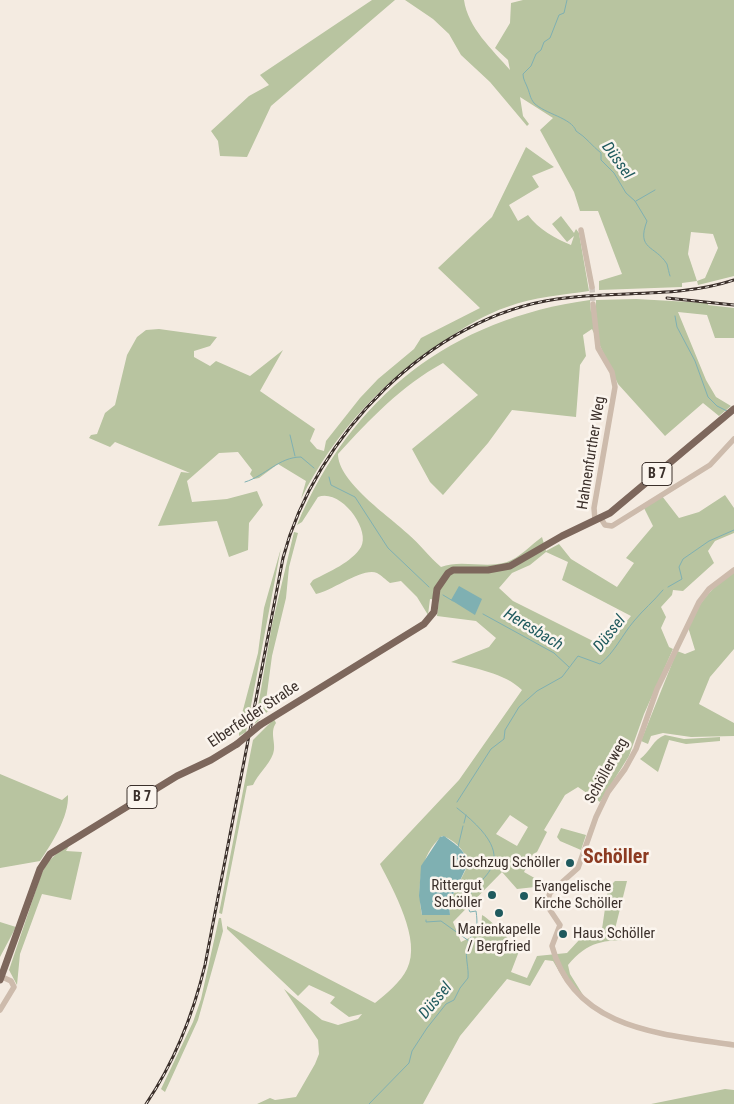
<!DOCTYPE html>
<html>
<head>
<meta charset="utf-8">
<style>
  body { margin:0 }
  canvas { display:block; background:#f4ebe1 }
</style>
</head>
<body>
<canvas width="734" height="1104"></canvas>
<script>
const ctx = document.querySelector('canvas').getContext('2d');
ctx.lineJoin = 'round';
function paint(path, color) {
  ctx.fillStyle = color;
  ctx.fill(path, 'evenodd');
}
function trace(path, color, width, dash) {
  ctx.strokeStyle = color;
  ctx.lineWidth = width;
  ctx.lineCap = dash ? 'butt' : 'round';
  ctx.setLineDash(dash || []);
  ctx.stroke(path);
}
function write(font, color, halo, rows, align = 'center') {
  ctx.font = font + ' "Roboto Condensed",sans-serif';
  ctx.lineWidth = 5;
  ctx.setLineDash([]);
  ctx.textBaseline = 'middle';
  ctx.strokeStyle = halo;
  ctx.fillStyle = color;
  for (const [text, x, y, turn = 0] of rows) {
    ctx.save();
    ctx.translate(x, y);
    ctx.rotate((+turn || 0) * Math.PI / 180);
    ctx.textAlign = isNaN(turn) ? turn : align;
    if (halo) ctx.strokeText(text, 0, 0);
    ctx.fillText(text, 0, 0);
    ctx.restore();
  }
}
paint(new Path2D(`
  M372,0H395L271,106L247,157L220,156L218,141L211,131L249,96L269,85L260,75Z
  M405,0H464C468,28 492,49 510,70L508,60L495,48L510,23L511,3L523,0H734V276L698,285L697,281L682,283V287L599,290V281L622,274L598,211H580L574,192L540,130L553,118L520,97L523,116L529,124L527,126L490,82L461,55L449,34L433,19ZM691,232L713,234L718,248L705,278L697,281L688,254Z
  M526,147L554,167L532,176L539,187L509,205L518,221L528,215C538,229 556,239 571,245L574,236L567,242L552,224L561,216L574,233L576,229L579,233L589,291C562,295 534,297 507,307C486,314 466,326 447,339C384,379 335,432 301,499L306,481L278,464L259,478L254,479L250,474L252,470L238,452L219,453L187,481L192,502L227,499L257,491L263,505L249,523L248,550L229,557L217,521L158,526L181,472L190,473L115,442L110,447L89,438L91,435L97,434L105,413L115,405L127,355L137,337L146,330L159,329L217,337L210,346L194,351V357L210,366L216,361L250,376L283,350L260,391L315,429L310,441L317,449L324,451L326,441L360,398L378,379L414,349L421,338L480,308L438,268L492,217Z
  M636,299L708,303V305L734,308V338H715L707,315L678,312L706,380L716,397L731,406L719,416L703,403L665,436L618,384L592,329L583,335L586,356L580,365L576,417L512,410L488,443L443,495L430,482L412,449L478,395L443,363C401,386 370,419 338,454C338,482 389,516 408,534C420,544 429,557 441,567C461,559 486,569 507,562C519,558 532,544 542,537L546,551L559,544L571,559L617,587L634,563L626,558L653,526L644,508L662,496L679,518L699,512L725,495L734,508V533L715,541L708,551L714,563L683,591L673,590L672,595L661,607L666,617L661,628L669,647L673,649L644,714L629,756L600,802L578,787L565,795L544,830L547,832L537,852L533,854L524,872L538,880L535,887L517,889L502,872L453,922L461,942L481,932L482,915C496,923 506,941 521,946L511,972L527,978L537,956L567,953L580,939L602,929L608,888L615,881H627L614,933L638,935L633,940C604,940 588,941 568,965L570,974L588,1003L568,978H563L553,961L545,960L530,986L507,979L460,1036L423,1104H257L270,1098L275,1100L296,1097L315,1064L319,1054L318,1040L284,989L322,1020L338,1025L358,1019L362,1014L349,1017L330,1003L335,997L309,985L298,996L227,929V926L375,1003C386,994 401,982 407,969C422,940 393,890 380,864L459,780L522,690C505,673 473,668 451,662L489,647L496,638L476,621L437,616L439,600L430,599L428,615L417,597L401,581L390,583C386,580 381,575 377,573C363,567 332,591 316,594L310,584L313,580C329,572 352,562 361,547C371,529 340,488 318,497L302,522L297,525C352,396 451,319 590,300L591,312L596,307V300ZM546,552L568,562L562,580L631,616L607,646L601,645L513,601L499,588L512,573L530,565ZM510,815L528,827L517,846L496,834ZM442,836C454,839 469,853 467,867L449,903L450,915H422C417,887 419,856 442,836Z
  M294,532L298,533L289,567L286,598L272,656L265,708L268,711L255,724L272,625Z
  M281,548L246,732L239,736V725L258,653L264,608Z
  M734,571V649L710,677L699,704L734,723V736L691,737L663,733L651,736L648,744L641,741L677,651L685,654L695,650L688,627C702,598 709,591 734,571Z
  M274,719L276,723C269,733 277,744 273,754C269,765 258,774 253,785L247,786L222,914L219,913L253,740Z
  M665,735L684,739L720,737V741L686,744L669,740L658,772L640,759C650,752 653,739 665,735Z
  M0,774L62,800L68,795C69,817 52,843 40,861L0,868Z
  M561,828L586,835L581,850L560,841L557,837Z
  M69,846L66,851L82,852L71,900L42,894L20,954L17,985L9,970L41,875C48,860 54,854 69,846Z
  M219,918H221L223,931L198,1020L165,1092L161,1089L193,1022L201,999Z
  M0,922L16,927L0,957Z
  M725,1089L734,1090V1104H651Z`), '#b8c4a0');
paint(new Path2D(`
  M459,586L482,599L475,615L451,600Z
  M444,836C454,843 469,852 467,866L449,903L450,915H422L419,896L421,866L440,837Z`), '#7fb0b2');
trace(new Path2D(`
  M567,0L564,13L559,15L550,38L544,42L541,50L536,54L531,66L523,74C523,80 526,83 528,89C530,94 530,98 534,103C545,114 572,118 576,131C586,137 592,146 601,153V160L614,173L626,193L635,201L647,221C636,250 655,245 667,264C668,268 669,273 670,276
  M636,201L655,190
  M675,316L677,327L695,361L708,397L717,406L727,411
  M290,435L295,456
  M329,477L331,485L355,497L388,548L429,587
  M245,482C265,476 279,457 301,457L314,468
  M668,587L682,579L679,567L683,559L709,541L734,530
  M443,595L453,601
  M483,614L554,653L569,667
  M457,802L491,749L504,739L505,730L519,707L537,691L562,677L578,656L600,664C615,652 622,635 634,621C643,610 654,601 663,590
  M464,823L466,815
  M458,847L463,826
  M426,920V922L441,921L469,941
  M369,1104L409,1063L412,1051L427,1028L446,1004L454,1000L460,988L468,978C469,968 465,958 467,948C470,930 480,936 476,911L470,912C452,879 542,874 457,808`), '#7fb0b2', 1);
trace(new Path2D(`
  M592,287L593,304`), '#cfc6bd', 5.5, [5.5, 3]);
trace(new Path2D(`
  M581,230L592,287
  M593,304L598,348L612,372L615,387L594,508L595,520
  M600,517L605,525L612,526L710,465L734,439
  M734,570L709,589L699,602L657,689L636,749L625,769L608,792L596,817L578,868L550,893L546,904L560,925L552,946C574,1030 662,1034 734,1045
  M0,976L11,981L14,987L0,1010`), '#cdbbac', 5.5);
trace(new Path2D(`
  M260,725L424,624L434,612L437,589L448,573L453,570H488L510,566L562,536L610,513L734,409
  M0,980L40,869L50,854L177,776L211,760L237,744`), '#7d675c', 7);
const rail = new Path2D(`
  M667,298L734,305
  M146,1104C175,1061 193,1015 205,965L283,558C315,436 430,317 557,299C616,290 677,299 734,280`);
trace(rail, '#3b302b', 3);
trace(rail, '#fbf5ee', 1, [4]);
trace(new Path2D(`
  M237,744L260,725`), '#7d675c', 7);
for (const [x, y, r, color] of [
  [570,863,5,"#1f5a5e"],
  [492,895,5,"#1f5a5e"],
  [524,896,5,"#1f5a5e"],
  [499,913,5,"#1f5a5e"],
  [563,934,5,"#1f5a5e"]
]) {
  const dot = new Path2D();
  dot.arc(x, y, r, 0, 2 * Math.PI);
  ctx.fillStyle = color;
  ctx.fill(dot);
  trace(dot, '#fbf5ee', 2);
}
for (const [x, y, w] of [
  [657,474,30],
  [142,797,30]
]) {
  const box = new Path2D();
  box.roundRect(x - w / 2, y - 11.5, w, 23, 4);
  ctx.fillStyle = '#fbf5ee';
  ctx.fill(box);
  trace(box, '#3b302b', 1);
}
write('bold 14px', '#3b302b', null, [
  ["B 7",657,474],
  ["B 7",142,797]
]);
write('15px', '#3b302b', '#fbf5ee', [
  ["Hahnenfurther Weg",592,453,-81],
  ["Elberfelder Straße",254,715,-34],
  ["Schöllerweg",607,771,-61]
]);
write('15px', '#3b302b', '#fbf5ee', [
  ["Löschzug Schöller",560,863],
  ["Rittergut",482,886],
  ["Schöller",482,903],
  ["Evangelische",534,887,"left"],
  ["Kirche Schöller",534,904,"left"],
  ["Marienkapelle",499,930,"center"],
  ["/ Bergfried",499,947,"center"],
  ["Haus Schöller",573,934,"left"]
], 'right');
write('italic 16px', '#1f5a5e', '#fbf5ee', [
  ["Düssel",617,161,54],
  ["Heresbach",533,630,31],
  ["Düssel",610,634,-52],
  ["Düssel",436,1001,-50]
]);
write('bold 20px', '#8c3b22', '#fbf5ee', [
  ["Schöller",616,858]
]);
</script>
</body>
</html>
